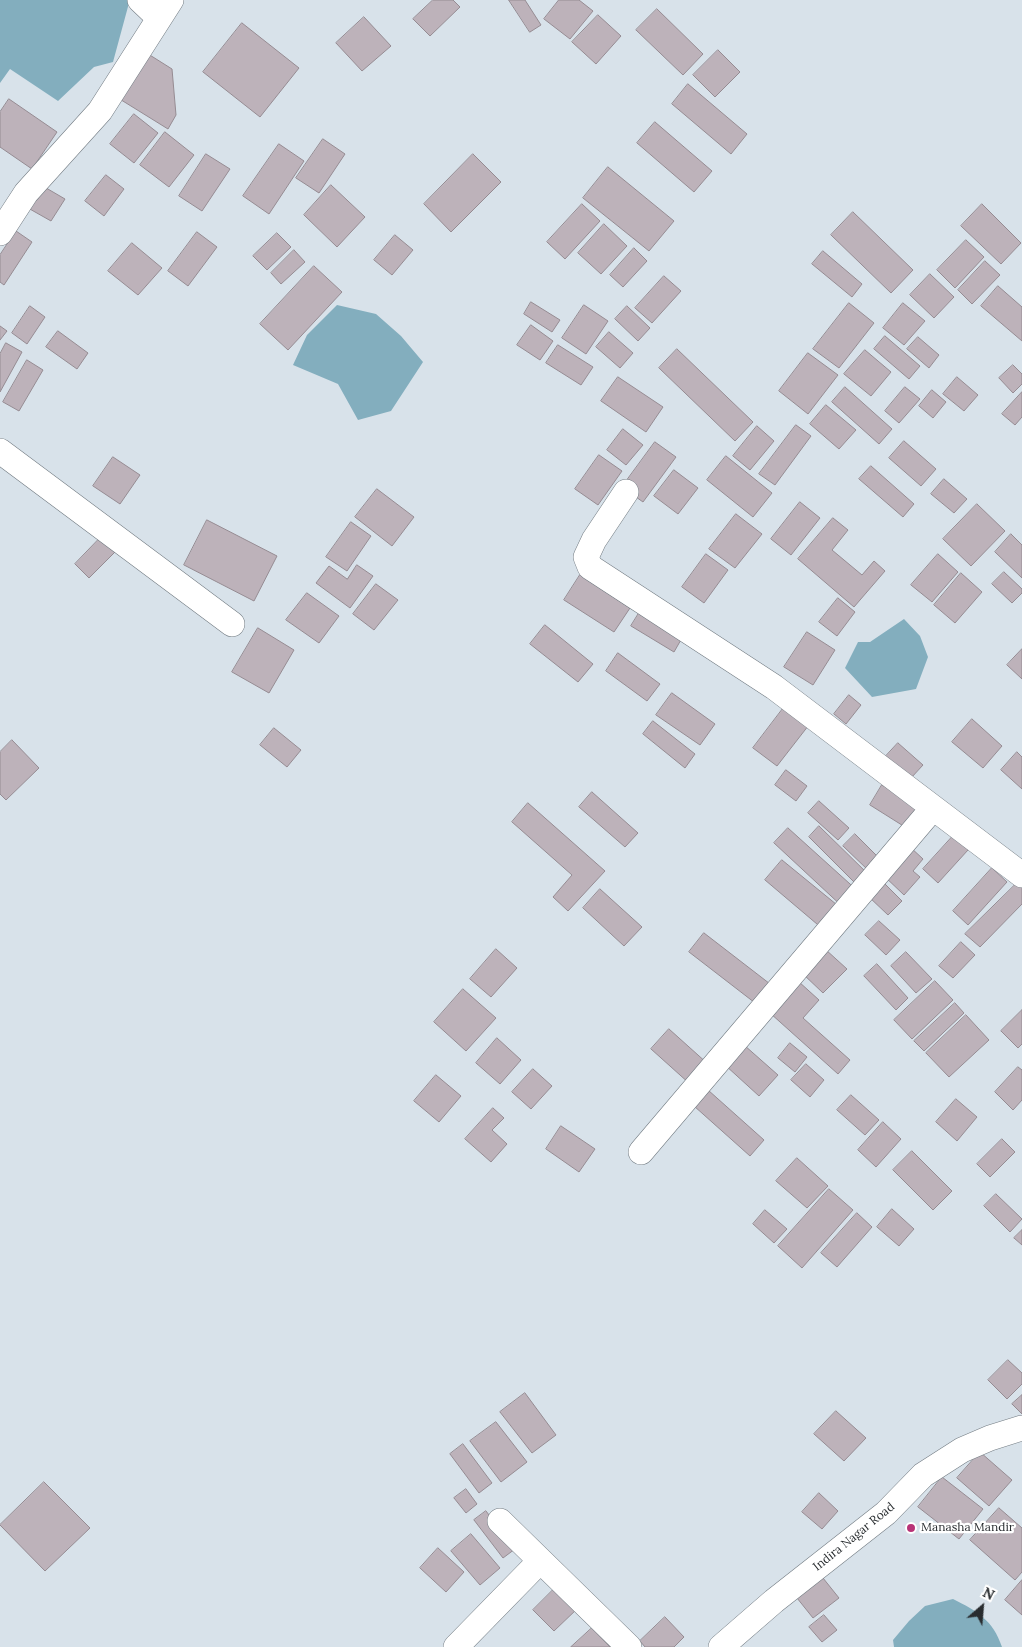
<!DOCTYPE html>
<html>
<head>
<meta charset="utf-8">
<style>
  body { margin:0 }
  #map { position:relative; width:1022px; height:1647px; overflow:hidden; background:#d8e2ea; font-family:Lora,serif }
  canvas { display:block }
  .north { position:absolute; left:957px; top:1582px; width:50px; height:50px; -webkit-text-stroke:4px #fff; paint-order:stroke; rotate:27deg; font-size:14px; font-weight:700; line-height:20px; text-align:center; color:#282c2f }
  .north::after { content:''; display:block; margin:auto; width:18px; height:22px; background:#282c2f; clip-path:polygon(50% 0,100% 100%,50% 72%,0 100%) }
</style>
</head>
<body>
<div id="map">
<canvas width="1022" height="1647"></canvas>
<div class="north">N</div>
</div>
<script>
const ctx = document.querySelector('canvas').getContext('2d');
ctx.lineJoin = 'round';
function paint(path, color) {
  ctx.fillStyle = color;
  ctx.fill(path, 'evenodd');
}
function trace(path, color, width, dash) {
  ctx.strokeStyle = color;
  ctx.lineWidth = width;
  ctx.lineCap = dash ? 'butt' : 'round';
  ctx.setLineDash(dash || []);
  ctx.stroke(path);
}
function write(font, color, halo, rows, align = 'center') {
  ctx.font = font + ' Lora,serif';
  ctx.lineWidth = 4.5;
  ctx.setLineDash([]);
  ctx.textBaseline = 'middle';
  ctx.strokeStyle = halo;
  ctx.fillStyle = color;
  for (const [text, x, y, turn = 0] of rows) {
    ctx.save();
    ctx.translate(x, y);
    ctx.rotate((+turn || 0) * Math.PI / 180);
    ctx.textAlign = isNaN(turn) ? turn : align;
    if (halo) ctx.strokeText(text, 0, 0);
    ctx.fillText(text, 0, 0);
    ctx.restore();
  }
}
paint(new Path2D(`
  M0,0H127L129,3L113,62L94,67L58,101L10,69L0,83Z
  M337,305L376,314L401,336L423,362L391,411L358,420L338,384L293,365L307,335Z
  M904,619L920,636L928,657L916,689L872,697L845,668L858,642H870Z
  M953,1599C977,1611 993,1620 1002,1647H894L893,1640L909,1621L925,1606Z`), '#83aebe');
const building = new Path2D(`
  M433,0H453L460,7L430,36L413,19Z
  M509,0H525L541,25L530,32Z
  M559,0H579L593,11L570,39L544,19Z
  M657,9L703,54L683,75L636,30Z
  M598,15L621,36L596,64L572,42Z
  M364,17L391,46L362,71L336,43Z
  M242,23L299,68L260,117L203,72Z
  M718,50L740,72L715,97L693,75Z
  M145,52L172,69L176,115L168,129L118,98Z
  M688,84L747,134L731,154L672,104Z
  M9,99L57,132L32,169L0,147V112Z
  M134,114L158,133L134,163L110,144Z
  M655,122L712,171L694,192L637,143Z
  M165,132L194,155L169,187L140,165Z
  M323,139L345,154L319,193L296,178Z
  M279,144L304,161L269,214L243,196Z
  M206,154L230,169L202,211L179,196Z
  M473,154L501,182L451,232L424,204Z
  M608,167L674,221L649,251L583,198Z
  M106,175L124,189L104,216L85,201Z
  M41,185L65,199L51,221L28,208Z
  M331,185L365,217L337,247L304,215Z
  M582,204L600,221L565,259L547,242Z
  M982,204L1021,243L1001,264L961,226Z
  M853,212L913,270L891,293L831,235Z
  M604,224L627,246L601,274L578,253Z
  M16,231L32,242L4,285L0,282V255Z
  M197,232L217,247L188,286L168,271Z
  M277,233L291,247L267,270L253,256Z
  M395,235L413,250L392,275L374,260Z
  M966,240L984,257L955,288L937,270Z
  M132,243L162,268L138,295L108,271Z
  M634,248L647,261L623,287L610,275Z
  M294,250L305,262L281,284L271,273Z
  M823,251L862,284L852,297L812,264Z
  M985,261L1000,275L972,304L958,290Z
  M314,266L342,292L288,350L260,324Z
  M930,274L954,297L934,318L910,295Z
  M664,276L681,291L652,323L635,308Z
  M998,286L1022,307V341L981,306Z
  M531,302L560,320L552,332L524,314Z
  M849,303L874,323L839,368L813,349Z
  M903,303L925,321L904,345L883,328Z
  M584,305L608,321L586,354L562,338Z
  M30,306L45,317L27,344L12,333Z
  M627,306L650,328L638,341L615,319Z
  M531,325L553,341L540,360L517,345Z
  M0,326L7,331L0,340Z
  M58,331L88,353L77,369L46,347Z
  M609,332L633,353L620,368L596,347Z
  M885,336L920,366L909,379L874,349Z
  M918,337L939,355L929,368L907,349Z
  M6,343L22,352L0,392V354Z
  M558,345L593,367L581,385L546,363Z
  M677,349L753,422L735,441L659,368Z
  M865,350L891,372L871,396L844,374Z
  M808,353L838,375L808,414L779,391Z
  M27,360L43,370L19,411L3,402Z
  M1013,365L1022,374V384L1013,393L999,378Z
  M618,377L663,407L646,432L601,401Z
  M957,377L978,395L964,411L943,394Z
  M845,387L892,429L879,444L832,402Z
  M905,387L920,399L899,423L885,411Z
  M932,390L946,402L933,418L919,406Z
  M1022,392V417L1015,425L1002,414Z
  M826,405L856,430L839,449L810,424Z
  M796,425L811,436L775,485L759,474Z
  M757,426L774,441L750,470L733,456Z
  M623,429L643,445L626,465L607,450Z
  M904,441L936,469L921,486L889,458Z
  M655,442L676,457L643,502L622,487Z
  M599,455L622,471L598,505L575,489Z
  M726,456L772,493L753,517L707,480Z
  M113,457L140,475L120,504L93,486Z
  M871,466L914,504L903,517L859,479Z
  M674,470L698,488L678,514L654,496Z
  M944,479L967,499L954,513L931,494Z
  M377,489L414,517L392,546L355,517Z
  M800,502L820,518L791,555L771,539Z
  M977,504L1005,531L971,566L943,539Z
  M736,514L762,534L735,568L709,549Z
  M833,518L848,530L832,550L862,575L874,561L885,571L854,607L798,559Z
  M207,520L277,556L254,601L184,565Z
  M351,522L371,536L347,571L326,557Z
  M1011,534L1022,545V578L995,552Z
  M102,536L116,551L89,578L75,564Z
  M706,554L728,570L704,603L682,587Z
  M938,554L958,572L932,602L911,585Z
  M357,565L373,576L350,608L316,583L329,566L347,579Z
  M1004,572L1022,589V593L1012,603L992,584Z
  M961,573L982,592L955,623L934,605Z
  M580,575L630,608L614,632L564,600Z
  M376,584L398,600L374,630L353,614Z
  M307,593L339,616L319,643L286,620Z
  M838,598L855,612L837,636L819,622Z
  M644,605L686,631L674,652L631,626Z
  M545,625L593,664L578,682L530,644Z
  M258,628L294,650L269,693L232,672Z
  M807,632L835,650L813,685L784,667Z
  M1022,649V679L1007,665Z
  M618,653L660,684L647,701L606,671Z
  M672,693L715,724L700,745L656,715Z
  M849,695L861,705L846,724L834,714Z
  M788,702L812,721L777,766L753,748Z
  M972,719L1002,746L983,768L952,742Z
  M653,721L695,754L685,768L643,734Z
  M274,728L301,750L287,767L260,745Z
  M12,740L39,768L6,800L0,794V752Z
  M898,743L923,765L911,778L886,756Z
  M1017,752L1022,757V789L1001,770Z
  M786,770L807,786L796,801L775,785Z
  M882,785L917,806L905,827L870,805Z
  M592,792L638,833L625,847L579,807Z
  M819,801L849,828L838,840L808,813Z
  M528,803L605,871L568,911L553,897L572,875L512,822Z
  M819,826L868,874L857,885L809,837Z
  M788,828L860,893L845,909L774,843Z
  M855,834L880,859L869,871L843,846Z
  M953,836L968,850L938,883L923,869Z
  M909,846L923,859L913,871L920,877L904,895L882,874Z
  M782,860L842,909L824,930L765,880Z
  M992,868L1007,882L968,925L953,911Z
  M882,881L902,901L888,915L868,896Z
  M1017,883L1022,887V904L980,947L965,934Z
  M600,889L642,927L624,946L583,908Z
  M879,921L900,940L886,955L865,935Z
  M704,933L774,987L759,1006L689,952Z
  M961,942L975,955L953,978L939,966Z
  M496,949L517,968L491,997L470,979Z
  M825,949L847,969L823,993L802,973Z
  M906,952L932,979L916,993L891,966Z
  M877,964L908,998L896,1010L864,976Z
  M798,981L819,1000L803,1018L850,1060L838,1074L770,1013Z
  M935,981L953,1000L912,1039L894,1020Z
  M463,989L496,1018L466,1051L434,1022Z
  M955,1003L964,1013L924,1051L914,1041Z
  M1022,1010V1044L1018,1048L1001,1031Z
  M966,1015L989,1040L949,1077L926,1053Z
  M669,1029L708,1064L690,1084L651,1049Z
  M497,1038L521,1060L500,1084L476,1063Z
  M790,1043L807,1057L795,1072L778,1058Z
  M744,1045L778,1075L759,1096L725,1065Z
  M806,1064L824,1080L810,1097L791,1080Z
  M1018,1067L1022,1070V1100L1013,1110L995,1092Z
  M533,1069L552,1086L531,1109L512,1092Z
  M436,1075L461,1096L439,1122L414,1101Z
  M708,1090L764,1140L750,1156L694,1106Z
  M851,1095L879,1120L865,1135L837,1110Z
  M956,1099L977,1117L957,1141L936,1122Z
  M493,1108L504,1118L492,1130L507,1144L491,1162L465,1139Z
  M883,1122L901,1139L876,1167L858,1150Z
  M561,1126L595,1149L579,1172L546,1149Z
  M1002,1139L1015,1152L990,1177L977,1164Z
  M912,1151L952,1191L933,1210L893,1170Z
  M797,1158L828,1186L807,1208L776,1181Z
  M829,1189L853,1210L802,1268L778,1246Z
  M996,1194L1022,1219L1010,1232L984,1206Z
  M892,1209L914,1229L899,1246L877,1227Z
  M765,1210L787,1229L774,1243L753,1224Z
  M857,1213L872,1227L837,1267L821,1253Z
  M1022,1230V1245L1014,1238Z
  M1008,1360L1022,1373V1384L1007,1399L988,1380Z
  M525,1393L556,1435L532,1453L500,1412Z
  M1022,1395V1414L1012,1404Z
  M836,1411L866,1438L844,1461L814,1434Z
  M496,1422L527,1462L501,1482L470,1441Z
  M463,1444L492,1483L479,1493L450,1454Z
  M980,1452L1012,1480L989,1506L957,1478Z
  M942,1477L983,1509L959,1539L918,1507Z
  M44,1482L90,1528L45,1571L0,1525Z
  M466,1489L477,1504L466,1513L454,1498Z
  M819,1493L838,1511L822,1529L802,1512Z
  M999,1508L1022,1528V1572L1015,1580L970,1540Z
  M486,1511L515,1549L503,1558L474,1520Z
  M471,1534L500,1568L480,1585L451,1551Z
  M438,1548L464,1572L446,1592L420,1568Z
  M823,1578L839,1598L813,1618L797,1598Z
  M1022,1580V1615L1005,1600Z
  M556,1587L578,1608L554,1631L533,1610Z
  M824,1615L837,1630L822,1642L809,1627Z
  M665,1617L684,1637L674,1647H645L640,1641Z
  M592,1628L610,1647H571Z`);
paint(building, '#bdb2ba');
trace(building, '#958b92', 1);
const minor = new Path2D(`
  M140,0L159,18
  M0,233L26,193L100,111L171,0
  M0,451L232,624
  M626,492L594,540L586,557L590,567L774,687L1022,875
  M641,1152L933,808
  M500,1521L629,1647
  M456,1647L540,1561
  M721,1647L774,1601L886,1513L923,1475L962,1450L990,1438L1022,1428`);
trace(minor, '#727b82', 26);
trace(minor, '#fff', 25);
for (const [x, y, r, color] of [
  [911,1528,5,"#b83377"]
]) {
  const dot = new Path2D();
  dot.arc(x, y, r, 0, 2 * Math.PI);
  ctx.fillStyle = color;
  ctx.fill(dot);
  trace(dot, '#fff', 2);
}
write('12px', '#282c2f', '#fff', [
  ["Manasha Mandir",921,1528]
], 'left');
write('12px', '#282c2f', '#fff', [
  ["Indira Nagar Road",854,1537,-39]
]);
</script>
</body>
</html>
